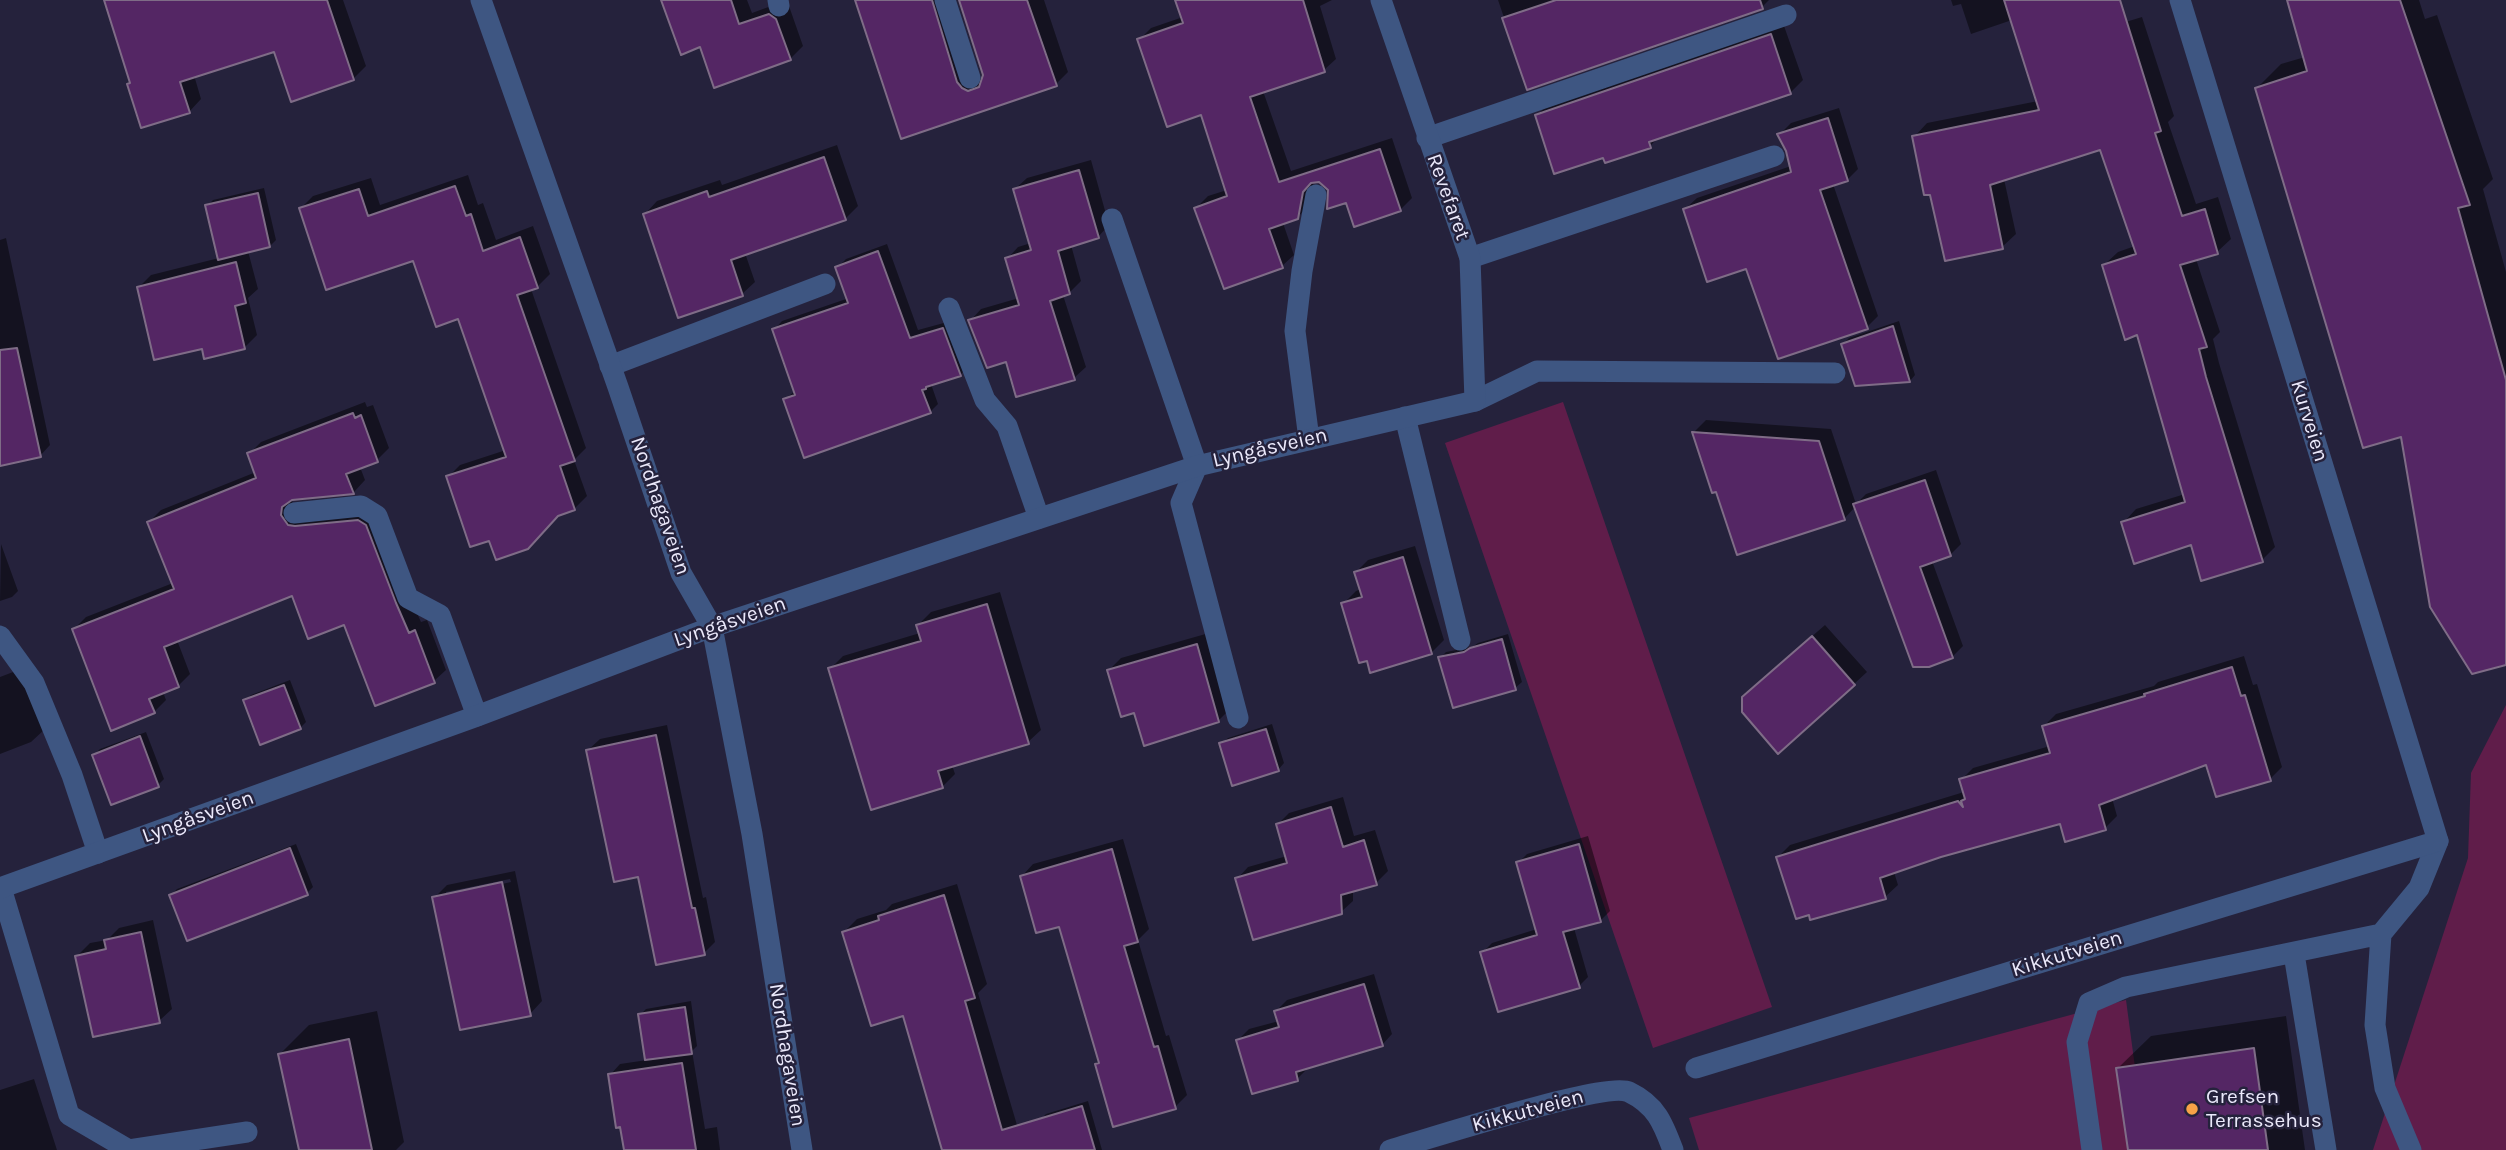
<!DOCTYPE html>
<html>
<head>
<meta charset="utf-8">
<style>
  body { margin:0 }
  canvas { display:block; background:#25223c }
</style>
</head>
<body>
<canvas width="2506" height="1150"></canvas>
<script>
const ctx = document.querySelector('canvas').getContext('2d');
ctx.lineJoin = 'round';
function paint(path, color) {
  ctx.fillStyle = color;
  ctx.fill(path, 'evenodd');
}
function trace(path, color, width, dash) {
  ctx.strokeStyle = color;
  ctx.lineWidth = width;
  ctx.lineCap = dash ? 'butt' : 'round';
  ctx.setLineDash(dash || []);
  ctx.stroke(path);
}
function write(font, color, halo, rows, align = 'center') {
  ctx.font = font + ' Karla,sans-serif';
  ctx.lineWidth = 5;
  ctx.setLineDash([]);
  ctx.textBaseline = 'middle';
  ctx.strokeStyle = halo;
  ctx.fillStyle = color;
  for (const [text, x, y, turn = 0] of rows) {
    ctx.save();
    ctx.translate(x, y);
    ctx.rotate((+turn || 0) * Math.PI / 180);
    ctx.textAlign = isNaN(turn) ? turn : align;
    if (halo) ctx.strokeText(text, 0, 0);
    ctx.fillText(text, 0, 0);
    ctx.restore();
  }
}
paint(new Path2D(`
  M1563,402L1772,1007L1653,1048L1445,443Z
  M2506,705V1150H2373L2468,858L2471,773Z
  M2126,1000L2146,1150H1699L1689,1118Z`), '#601d4a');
paint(new Path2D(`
  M106,0H343L366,66L353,79L275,50L194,75L201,99L189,112L129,84L132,81Z
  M663,0H747L752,13L782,2L789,6L803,46L790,59L701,45Z
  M856,0H948L974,76L981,79H984L961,0H1044L1068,72L1056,84L903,136Z
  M1177,0H1332L1320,6L1336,59L1324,70L1263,91L1291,171L1392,138L1412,198L1400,210L1347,200L1320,181H1314L1309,205L1297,218L1283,223L1294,255L1282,266L1196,208L1208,196L1227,190L1202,113L1139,40L1151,28L1183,17Z
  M1498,0H1769L1761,8L1528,88Z
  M1951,0H2110L2119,24L2142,17L2174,116L2168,122L2196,204L2218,197L2231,239L2217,252L2196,259L2220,332L2213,339L2219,363L2275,547L2262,560L2123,523L2136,509L2185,494L2138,333L2104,265L2118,252L2135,246L2101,148L2004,179L2016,234L2002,247L1932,193L1914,137L1927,123L2038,101L2012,20L1971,34L1961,4L1953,6Z
  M2289,0H2419L2425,19L2437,15L2493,179L2483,189L2506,272V663L2402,435L2257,88L2281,64L2305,57Z
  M1783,23L1803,80L1790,93L1660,136L1650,146L1604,156L1537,115L1550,103Z
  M1839,108L1858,169L1847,180L1833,184L1878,316L1867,327L1747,267L1685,209L1697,198L1791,166L1788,151L1780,134L1791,123Z
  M837,145L858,206L845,219L745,253L755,282L742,294L645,214L657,201L720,180L722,185Z
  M1091,160L1109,225L1098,237L1071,245L1081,281L1069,293L1063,295L1086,367L1074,378L1007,360L970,321L981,309L1019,298L1007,259L1018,247L1031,243L1015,189L1027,178Z
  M468,175L478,205L483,203L496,240L533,226L550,274L538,286L531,289L586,448L574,460L587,496L574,509L490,538L448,477L460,465L506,450L459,317L414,259L301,208L313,196L371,178L380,205Z
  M264,188L276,240L270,246L248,251L258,289L248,298L257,335L244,348L203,347L139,287L151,275L219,258L207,206L213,200Z
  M6,238L50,445L40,456L0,464V240Z
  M887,244L918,330L951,321L969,366L961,374L931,384L938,404L930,412L785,399L795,391L774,330L782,321L849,298L837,268L846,259Z
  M1899,321L1915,375L1910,381L1843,344L1849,338Z
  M365,402L367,407L373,405L389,448L377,460L360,467L365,480L354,492L293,498L292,502L300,513L370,508L421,622L427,620L446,670L434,681L345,622L293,593L177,640L190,674L178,686L163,692L166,700L154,712L74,629L86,617L173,583L149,522L161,510L256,472L249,454L261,442Z
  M1706,420L1831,429L1856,504L1866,494L1936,470L1961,544L1950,555L1932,561L1963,646L1952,657L1856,506L1844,519L1717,490L1694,432Z
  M1,544L18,591L12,597L0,601Z
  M1415,546L1444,640L1431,653L1343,604L1356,591L1361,589L1356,572L1368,560Z
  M1000,592L1041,730L1028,742L952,765L955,774L942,787L830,669L843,656L920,633L918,625L931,612Z
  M1825,625L1867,672L1854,684H1757Z
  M1209,633L1231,708L1218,721L1109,670L1121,658Z
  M1508,634L1522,682L1515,688L1440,658L1446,652L1472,647L1478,643Z
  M2244,656L2253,685L2257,684L2282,767L2270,779L2207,763L2112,798L2117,816L2105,828L2061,821L1894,872L1898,885L1885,897L1778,857L1790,845L1964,792L1961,780L1973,768L2050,746L2044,726L2056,714L2154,686L2158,682Z
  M21,669L44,730L31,742L0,754V677Z
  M290,680L306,722L300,728L245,701L251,695Z
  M1272,724L1284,763L1278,770L1221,744L1228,738Z
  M667,725L703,898L706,897L715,942L704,953L639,875L588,750L600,739Z
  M146,732L164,779L158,785L94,755L100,749Z
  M1343,797L1354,836L1375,830L1388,871L1376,883L1353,890V901L1341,912L1237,879L1248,867L1287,856L1278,824L1289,813Z
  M1588,836L1610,911L1601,920L1574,928L1588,977L1579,986L1482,953L1492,943L1537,929L1518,863L1527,854Z
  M1123,839L1149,929L1138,940L1166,1036L1169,1035L1187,1095L1175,1107L1097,1065L1100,1062L1060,925L1022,876L1033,864Z
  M296,844L313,887L307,893L171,895L177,889Z
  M515,871L542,1001L530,1014L434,898L447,885ZM510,879L511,882L446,896V892Z
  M957,884L987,984L978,993L1022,1142L1014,1150H944L905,1014L844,932L857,919L886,910L892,904Z
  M153,920L172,1009L159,1021L77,956L90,943L107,940L119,928Z
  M1374,974L1392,1034L1382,1045L1308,1068L1297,1079L1238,1040L1249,1029L1279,1021L1276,1011L1287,1000Z
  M691,1001L697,1046L692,1051L705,1129L717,1127L720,1150H642L610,1075L620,1064L647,1060L640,1015L646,1009Z
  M377,1011L404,1142L396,1150H300L280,1054L309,1025Z
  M2286,1016L2305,1150H2130L2118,1068L2151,1036Z
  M34,1079L57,1150H0V1090Z
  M1088,1101L1102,1150H1049L1040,1120L1046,1114Z`), '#0007');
const building = new Path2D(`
  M104,0H327L354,80L291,102L274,52L180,82L190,113L141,128L127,84L130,83Z
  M661,0H731L739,24L769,14L776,19L791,60L714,88L700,47L681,55Z
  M855,0H932L957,82L962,88L968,91L979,87L983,75L959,0H1027L1057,86L901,139Z
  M1175,0H1303L1325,72L1250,97L1279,182L1380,149L1401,211L1354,227L1346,203L1327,209L1328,190L1319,182L1311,183L1303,192L1298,219L1269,229L1283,268L1224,289L1194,208L1227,196L1201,115L1167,127L1137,39L1183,23Z
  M1556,0H1760L1763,9L1527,90L1502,18Z
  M2004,0H2120L2161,131L2155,133L2182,216L2205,209L2218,254L2180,265L2207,347L2199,349L2206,377L2263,562L2201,581L2191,545L2134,564L2121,522L2185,502L2137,335L2125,340L2102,265L2136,254L2100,150L1990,185L2003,249L1945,261L1930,195H1924L1912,136L2039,110Z
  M2287,0H2400L2470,205L2458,208L2506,380V665L2472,674L2430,607L2401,437L2363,448L2255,88L2307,71Z
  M1771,34L1791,94L1649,142L1651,148L1605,163L1603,158L1554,174L1535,115Z
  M1828,118L1848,181L1820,190L1868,329L1778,359L1746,269L1707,282L1683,209L1791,172L1786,151L1777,134Z
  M824,157L846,220L731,260L743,296L678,318L643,214L707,191L709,197Z
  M1079,170L1099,238L1058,251L1070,294L1050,301L1075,380L1016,397L1006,362L987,368L968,320L1019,305L1005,258L1031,250L1013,189Z
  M455,186L466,216L471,214L483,251L520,237L538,288L517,295L575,461L560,466L575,510L558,516L528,549L496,560L489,541L470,547L446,476L506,457L458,319L436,327L413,261L326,290L299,208L359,189L368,216Z
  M258,193L270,247L218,260L205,205Z
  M878,251L910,338L943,328L961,376L926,387V389L922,390L931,413L804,458L783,399L795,395L772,329L848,303L835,267Z
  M236,262L246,303L235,306L245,349L204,359L202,349L154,360L137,287Z
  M1893,326L1910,382L1855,386L1841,344Z
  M17,348L41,457L0,466V350Z
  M353,413L355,418L361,415L378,462L346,474L354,494L292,500L282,507L281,515L288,525L295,526L358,520L366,525L396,603L409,633L415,630L435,683L375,706L344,625L308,639L292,596L164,647L179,687L149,699L155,713L111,731L72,629L174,589L147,522L256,478L247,453Z
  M1692,432L1819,441L1845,520L1737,555L1716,492L1712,493Z
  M1925,480L1951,556L1920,567L1953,658L1929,667H1913L1853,504Z
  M1403,557L1432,654L1370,673L1367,661L1359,663L1341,603L1362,597L1354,572Z
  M987,604L1029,744L938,771L943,788L871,810L828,668L921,641L916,625Z
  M1812,636L1855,685L1778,754L1742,712V697Z
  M1502,639L1516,690L1453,708L1438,657L1464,652L1470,648Z
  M1197,644L1219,722L1144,746L1134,713L1121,717L1107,670Z
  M2232,667L2241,696L2245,695L2271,781L2216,797L2206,765L2099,805L2106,830L2065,842L2060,824L1941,857L1880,878L1886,899L1810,920L1809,915L1796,919L1776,857L1958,801L1963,807L1961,801L1965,799L1959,779L2050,753L2042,726L2145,696L2144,694Z
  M284,685L301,729L260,745L243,700Z
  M1266,729L1279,771L1232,786L1219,743Z
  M656,735L692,908H695L705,955L656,965L638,877L614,882L586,750Z
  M140,736L159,787L111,805L92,755Z
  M1331,807L1343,847L1364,840L1377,885L1341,895L1342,914L1253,940L1235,878L1287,863L1276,824Z
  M1579,844L1601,922L1563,932L1580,988L1498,1012L1480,952L1537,935L1516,862Z
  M290,848L308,895L187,941L169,895Z
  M1112,849L1138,942L1124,946L1154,1047L1158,1046L1176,1109L1113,1127L1095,1064L1099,1063L1059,927L1036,933L1020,876Z
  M502,882L531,1016L460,1030L432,897Z
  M944,895L975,998L965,1001L1002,1130L1082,1106L1095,1150H942L903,1016L871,1026L842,932L879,920L878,916Z
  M141,932L160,1023L93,1037L75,956L106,949L104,940Z
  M1364,984L1383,1046L1296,1072L1298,1081L1252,1094L1236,1040L1279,1027L1274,1011Z
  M685,1007L692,1054L645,1060L638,1014Z
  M349,1039L372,1150H299L278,1054Z
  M2254,1048L2268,1150H2128L2116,1068Z
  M682,1063L696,1150H624L620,1127L616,1128L608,1074Z`);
paint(building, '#542664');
trace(building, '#7f6c87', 2);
trace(new Path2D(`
  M778,0L779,6
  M945,0L970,78
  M1427,138L1786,15
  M1112,219L1197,466L1181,503L1238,718
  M1470,258L1774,156
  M949,308L985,400L1007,426L1039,518
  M610,366L825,284
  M1475,401L1537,371L1835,373
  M1405,417L1460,640
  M1309,439L1295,331L1302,271L1316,195
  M294,513L361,506L377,516L408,598L440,615L477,716
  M0,636L34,683L72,775L98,853
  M1,888L69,1115L129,1150L247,1132
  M2381,934L2375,1025L2385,1088L2411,1150
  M2294,954L2326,1150
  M2092,1150L2077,1042L2089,1003L2126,987L2381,934L2419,888L2438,841`), '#3e5682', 21);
trace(new Path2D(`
  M481,0L618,387L681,573L712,627L752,834L802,1150
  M0,888L477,716L712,627L1197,466L1475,401L1470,258L1381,0
  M1696,1068L2438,841L2180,0
  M1390,1150C1425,1140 1606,1081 1629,1092C1656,1105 1663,1123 1673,1150`), '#3e5682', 21);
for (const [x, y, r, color] of [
  [2192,1109,7,"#f6a247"]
]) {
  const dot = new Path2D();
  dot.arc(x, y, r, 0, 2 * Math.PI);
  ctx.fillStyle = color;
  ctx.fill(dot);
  trace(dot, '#25223c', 2.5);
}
write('21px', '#ebe9fb', '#25223c', [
  ["Revefaret",1448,197,70],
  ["Kurveien",2309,421,73],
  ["Lyngåsveien",1270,448,-13],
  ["Nordhagaveien",660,506,71],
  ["Lyngåsveien",730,622,-19],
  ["Lyngåsveien",198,817,-20],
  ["Kikkutveien",2067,954,-17],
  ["Nordhagaveien",787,1055,81],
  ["Kikkutveien",1528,1111,-15]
]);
write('21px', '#ebe9fb', '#25223c', [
  ["Grefsen",2206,1097],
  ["Terrassehus",2206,1121]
], 'left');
</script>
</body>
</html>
